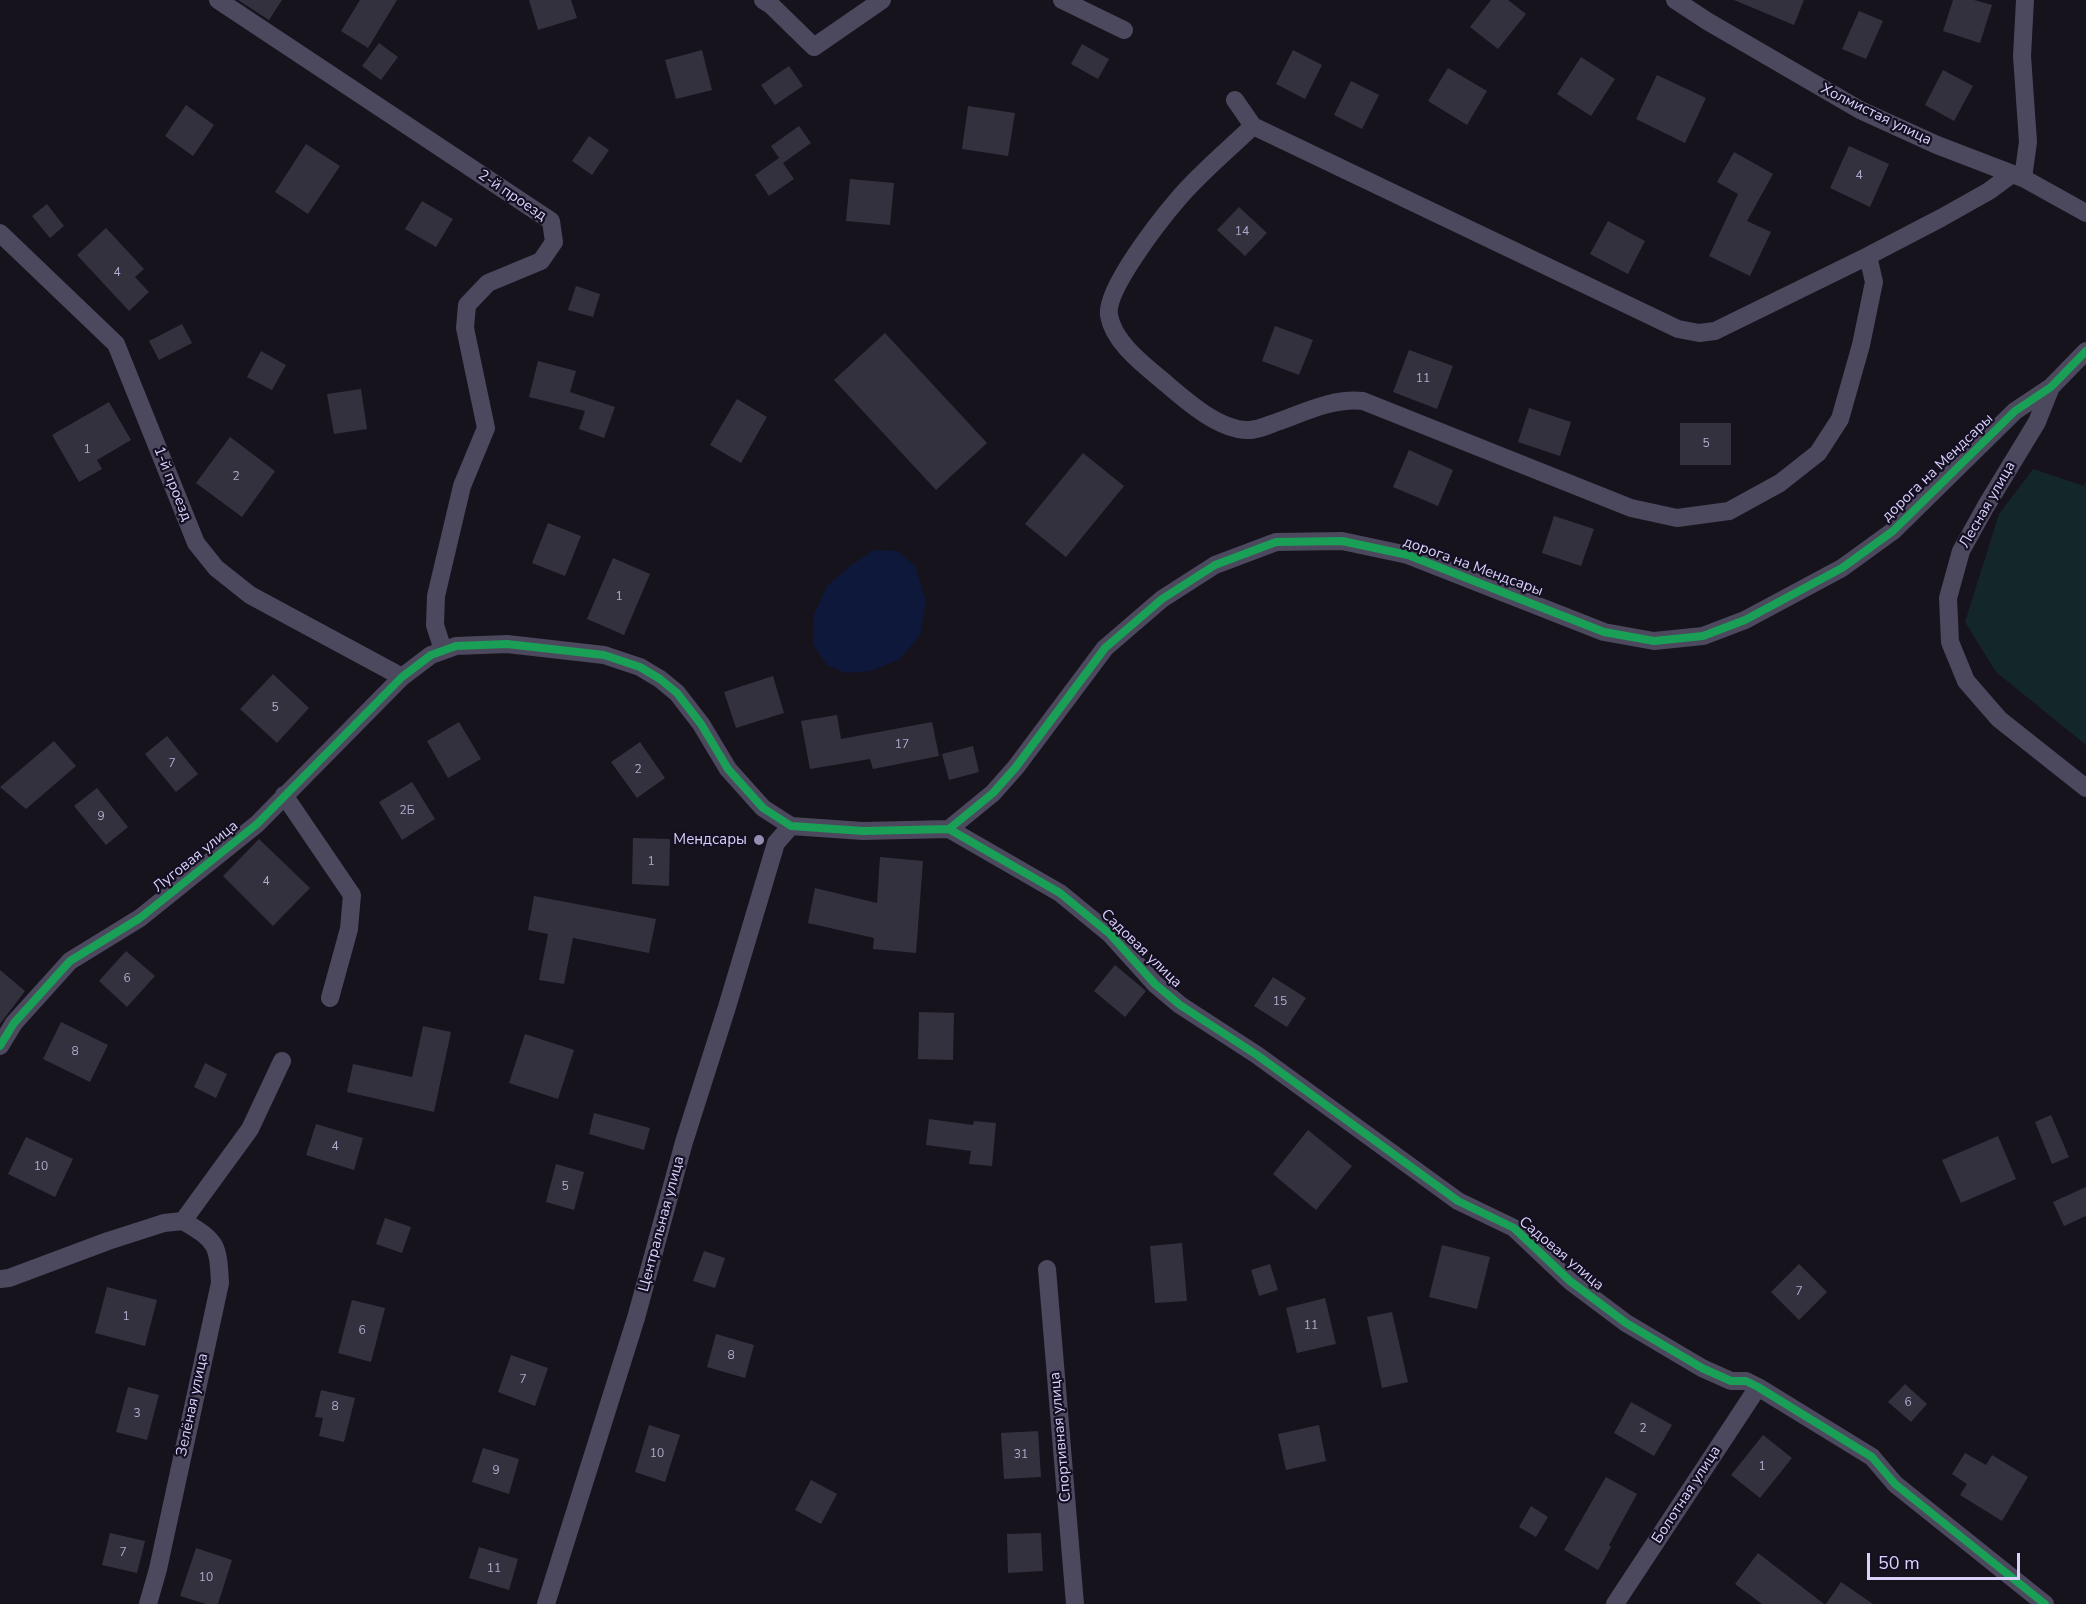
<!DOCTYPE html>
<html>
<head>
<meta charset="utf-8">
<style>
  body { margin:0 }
  #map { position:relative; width:2086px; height:1604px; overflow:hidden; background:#16131d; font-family:"Nunito Sans",sans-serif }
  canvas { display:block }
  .scale { position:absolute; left:1867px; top:1553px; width:153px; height:27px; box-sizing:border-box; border:3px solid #dbd1fd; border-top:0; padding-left:8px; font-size:18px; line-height:21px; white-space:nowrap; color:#dbd1fd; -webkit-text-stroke:4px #140f21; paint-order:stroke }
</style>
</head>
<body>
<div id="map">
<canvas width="2086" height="1604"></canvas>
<div class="scale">50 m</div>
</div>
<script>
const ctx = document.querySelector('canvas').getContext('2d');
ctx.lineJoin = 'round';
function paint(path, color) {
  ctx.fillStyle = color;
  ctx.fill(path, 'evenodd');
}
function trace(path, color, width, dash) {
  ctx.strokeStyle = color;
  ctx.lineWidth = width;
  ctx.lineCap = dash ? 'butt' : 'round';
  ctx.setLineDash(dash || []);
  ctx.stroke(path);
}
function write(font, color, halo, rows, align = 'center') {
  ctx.font = font + ' "Nunito Sans",sans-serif';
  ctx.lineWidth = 4.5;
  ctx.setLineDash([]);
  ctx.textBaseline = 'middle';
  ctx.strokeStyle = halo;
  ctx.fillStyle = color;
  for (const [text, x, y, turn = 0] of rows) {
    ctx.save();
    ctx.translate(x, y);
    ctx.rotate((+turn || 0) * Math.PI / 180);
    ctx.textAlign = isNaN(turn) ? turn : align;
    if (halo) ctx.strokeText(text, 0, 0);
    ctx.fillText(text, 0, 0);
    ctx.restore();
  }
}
paint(new Path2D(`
  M2033,469L2084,486L2086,480V745L1996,672L1965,622L1999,514Z`), '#132629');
paint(new Path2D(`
  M875,550L898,551L915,566L926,601L920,635L900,659L871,671L845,673L827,665L813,644L814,615L827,586L851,565Z`), '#0d183a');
paint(new Path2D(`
  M238,0H282L269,20Z
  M360,0H397L368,48L341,31Z
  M529,0H571L577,18L538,30Z
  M1491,0H1508L1526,14L1498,49L1470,27Z
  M1734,0H1804L1794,25Z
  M1953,0H1974L1992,5L1980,43L1943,31Z
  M1859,11L1883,21L1866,59L1842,49Z
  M379,43L398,57L381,80L362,66Z
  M1082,44L1109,59L1098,79L1071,64Z
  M702,50L712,90L676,99L665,60Z
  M1293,50L1322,65L1305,99L1276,84Z
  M1581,57L1615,79L1591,116L1557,94Z
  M789,66L803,86L775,105L761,85Z
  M1448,68L1487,91L1467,125L1428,101Z
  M1943,70L1973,86L1954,121L1925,105Z
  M1657,75L1706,98L1685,143L1636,119Z
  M1351,81L1379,95L1362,129L1334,115Z
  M186,105L214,125L193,156L165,136Z
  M968,106L1015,113L1008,156L962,149Z
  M799,126L811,143L783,163L794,179L769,196L755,175L779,158L771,146Z
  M589,136L609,150L592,175L572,161Z
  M306,144L340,166L308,214L275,192Z
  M1849,146L1889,164L1870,207L1830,188Z
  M1734,152L1773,174L1747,221L1771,232L1750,276L1709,256L1738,194L1717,182Z
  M850,179L894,183L890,225L846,221Z
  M422,201L453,219L436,247L405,229Z
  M47,204L64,226L50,238L32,216Z
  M1239,207L1267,233L1245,256L1217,230Z
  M1608,221L1645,241L1628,274L1590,254Z
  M106,228L144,269L135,277L149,292L129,311L77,255Z
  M576,286L600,294L593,317L568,310Z
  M182,324L192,343L159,360L149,341Z
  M1275,326L1313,340L1299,375L1262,361Z
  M885,333L987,443L936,490L834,380Z
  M1409,350L1453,366L1437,409L1393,392Z
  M261,351L286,365L272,390L247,377Z
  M538,361L576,371L570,392L615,407L604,438L579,429L585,411L529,397Z
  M361,389L367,429L334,434L327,394Z
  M737,399L767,417L741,463L710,445Z
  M109,402L131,440L97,460L102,469L79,482L52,435Z
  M1529,408L1571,422L1560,456L1518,442Z
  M1680,423H1731V465H1680Z
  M230,437L275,471L242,517L196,483Z
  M1409,450L1453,470L1438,506L1393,487Z
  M1083,453L1124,486L1066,557L1025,524Z
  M1554,516L1594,529L1581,566L1542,553Z
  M548,523L581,536L565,576L532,563Z
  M613,558L650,574L624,635L587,619Z
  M273,674L309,708L277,743L240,709Z
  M773,676L784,713L736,728L724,692Z
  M837,715L841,739L932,722L939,756L873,769L870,759L810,769L801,721Z
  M459,722L481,759L448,778L427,741Z
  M167,736L198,774L176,792L145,754Z
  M54,741L76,766L26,809L0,787Z
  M640,742L665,778L637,798L611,762Z
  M973,746L979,772L949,780L942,754Z
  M412,782L435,819L402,840L379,802Z
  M97,788L128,827L106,845L74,806Z
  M633,838L670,839L669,886L632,884Z
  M259,839L310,888L273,926L223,876Z
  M880,857L923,861L916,953L873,949L874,938L808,923L815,888L877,903Z
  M534,896L656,919L649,953L573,938L564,984L539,980L548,934L528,930Z
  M126,951L155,976L127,1007L99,981Z
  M1115,965L1146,991L1125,1017L1094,991Z
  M0,970L25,991L0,1024Z
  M1273,977L1306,998L1287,1027L1254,1006Z
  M919,1012L954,1013L953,1060L918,1059Z
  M61,1022L108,1045L90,1082L43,1059Z
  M423,1026L451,1032L434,1112L347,1092L353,1064L412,1077Z
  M525,1034L574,1050L558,1099L509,1083Z
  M205,1063L227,1074L216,1098L194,1087Z
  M594,1113L650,1128L644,1150L589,1134Z
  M2051,1115L2069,1157L2052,1164L2035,1122Z
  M929,1119L973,1125L974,1121L996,1123L992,1166L969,1164L971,1151L926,1145Z
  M316,1124L363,1138L354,1170L306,1155Z
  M1308,1130L1352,1166L1316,1210L1273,1174Z
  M1998,1136L2016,1179L1961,1203L1942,1160Z
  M26,1137L73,1159L55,1197L8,1174Z
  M556,1164L584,1172L574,1210L546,1202Z
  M2086,1187V1216L2064,1226L2053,1202Z
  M385,1218L411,1227L402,1253L376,1244Z
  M1182,1243L1187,1301L1155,1303L1150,1246Z
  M1442,1245L1490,1257L1477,1309L1429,1297Z
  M704,1251L725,1258L715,1288L693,1281Z
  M1270,1264L1278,1290L1259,1296L1251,1270Z
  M1799,1264L1827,1292L1799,1320L1771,1292Z
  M107,1287L157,1300L145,1346L95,1333Z
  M1325,1298L1336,1344L1297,1353L1286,1308Z
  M352,1300L385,1308L371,1362L338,1353Z
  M1392,1312L1408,1382L1382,1388L1367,1317Z
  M716,1334L754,1345L745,1378L707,1367Z
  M511,1355L548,1368L535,1406L498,1392Z
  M1905,1384L1927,1404L1911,1422L1888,1402Z
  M128,1387L159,1395L147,1440L116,1432Z
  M321,1390L355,1398L344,1442L319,1436L323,1418L315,1417Z
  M1631,1402L1672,1425L1654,1456L1614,1433Z
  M649,1425L680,1435L665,1482L635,1472Z
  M1319,1425L1326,1461L1286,1470L1278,1434Z
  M1038,1431L1041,1477L1004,1479L1001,1433Z
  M1763,1435L1792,1458L1760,1498L1731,1475Z
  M483,1448L519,1459L509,1494L472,1482Z
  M1965,1453L1986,1465L1992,1455L2028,1477L2002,1521L1960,1495L1967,1484L1952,1474Z
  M1606,1477L1637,1494L1609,1545L1611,1547L1598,1570L1564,1550Z
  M811,1480L837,1494L821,1524L795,1510Z
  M1531,1506L1548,1517L1536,1537L1519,1527Z
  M110,1533L145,1541L137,1573L102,1565Z
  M1041,1533L1043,1571L1008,1573L1007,1534Z
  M479,1547L518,1559L509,1590L469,1578Z
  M196,1548L232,1560L218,1604H206L180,1596Z
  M1758,1553L1824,1604H1762L1735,1584Z
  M1841,1582L1873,1604H1826Z`), '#34313f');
trace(new Path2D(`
  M218,0L551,221L554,242L541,261L488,283L467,305L465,328L486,428L462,486L436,596L435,625L443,650
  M763,0L771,5L814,47L882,0
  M1062,0L1124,30
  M1675,0L1707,21L1860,110L1937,145L2023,178L2086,213
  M1235,100L1253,126L1678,329L1699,333L1715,331L1868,256L1941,218L1989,191L2012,174
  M1253,126C1228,150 1200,173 1178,199C1160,220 1105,290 1109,315C1113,342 1144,365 1163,381C1184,399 1219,431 1249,430C1259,430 1270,424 1280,421C1307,411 1334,398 1363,401L1631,508L1677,518L1729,511L1780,483L1818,453L1840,419L1861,345L1874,282L1868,256
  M2023,178L2028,142L2022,56L2025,0
  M0,233L116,344L196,543L216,568L250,595L402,677
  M2051,387L2037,422L1986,506L1961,551L1948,598L1950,642L1966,681L1999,719L2086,788
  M284,795L352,895L349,929L330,998
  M949,829L1060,893L1110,934L1155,984L1180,1005L1257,1055L1458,1201L1514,1228L1570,1281L1626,1323L1702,1368L1731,1381H1746L1758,1387L1872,1457L1895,1484L2045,1604
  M0,1046L14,1023L70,961L140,918L257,824L402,677L431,655L456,646L507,644L604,655L640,667L660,679L677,693L701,724L728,769L763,808L791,826L863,831L949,829L993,793L1016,767L1105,648L1162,599L1215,565L1276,542L1342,541L1408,555L1604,632L1654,641L1703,636L1745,620L1842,568L1893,531L2015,411L2051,387L2086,351
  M1047,1269L1075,1604
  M0,1279L9,1278L108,1241L164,1223L183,1221L250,1129L282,1061
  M148,1604L158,1569L220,1283C218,1244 217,1241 183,1221
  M546,1604L636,1318L684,1142L727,1007L776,843L791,826
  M1615,1604L1758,1387`), '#4c485e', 18);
trace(new Path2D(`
  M949,829L1060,893L1110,934L1155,984L1180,1005L1257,1055L1458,1201L1514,1228L1570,1281L1626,1323L1702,1368L1731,1381H1746L1758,1387L1872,1457L1895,1484L2045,1604
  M0,1046L14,1023L70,961L140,918L257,824L402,677L431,655L456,646L507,644L604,655L640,667L660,679L677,693L701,724L728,769L763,808L791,826L863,831L949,829L993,793L1016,767L1105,648L1162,599L1215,565L1276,542L1342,541L1408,555L1604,632L1654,641L1703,636L1745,620L1842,568L1893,531L2015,411L2051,387L2086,351`), '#1a9f57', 8);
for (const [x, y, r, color] of [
  [759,840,6,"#968eaf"]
]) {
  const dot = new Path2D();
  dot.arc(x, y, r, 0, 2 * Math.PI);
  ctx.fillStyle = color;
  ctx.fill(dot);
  trace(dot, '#140f21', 2);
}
write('12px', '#b1a9ce', null, [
  ["4",1859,176],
  ["14",1242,232],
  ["4",117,273],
  ["11",1423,379],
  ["5",1706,444],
  ["1",87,450],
  ["2",236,477],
  ["1",619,597],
  ["5",275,708],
  ["17",902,745],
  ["7",172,764],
  ["2",638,770],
  ["2Б",407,811],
  ["9",101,817],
  ["1",651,862],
  ["4",266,882],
  ["6",127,979],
  ["15",1280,1002],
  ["8",75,1052],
  ["4",335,1147],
  ["10",41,1167],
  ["5",565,1187],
  ["7",1799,1292],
  ["1",126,1317],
  ["11",1311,1326],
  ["6",362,1331],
  ["8",731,1356],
  ["7",523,1380],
  ["6",1908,1403],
  ["8",335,1407],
  ["3",137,1414],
  ["2",1643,1429],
  ["10",657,1454],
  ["31",1021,1455],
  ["1",1762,1467],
  ["9",496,1471],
  ["7",123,1553],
  ["11",494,1569],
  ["10",206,1578]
]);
write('15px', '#dbd1fd', '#140f21', [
  ["Холмистая улица",1876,115,26],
  ["2-й проезд",512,196,34],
  ["дорога на Мендсары",1938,468,-44],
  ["1-й проезд",172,484,68],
  ["Лесная улица",1988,505,-60],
  ["дорога на Мендсары",1473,567,20],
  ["Луговая улица",196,857,-39],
  ["Садовая улица",1141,949,44],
  ["Центральная улица",662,1224,-75],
  ["Садовая улица",1561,1254,40],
  ["Зелёная улица",193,1405,-78],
  ["Спортивная улица",1061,1437,-95],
  ["Болотная улица",1687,1495,-57]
]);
write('15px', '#dbd1fd', '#140f21', [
  ["Мендсары",747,840]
], 'right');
</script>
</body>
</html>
